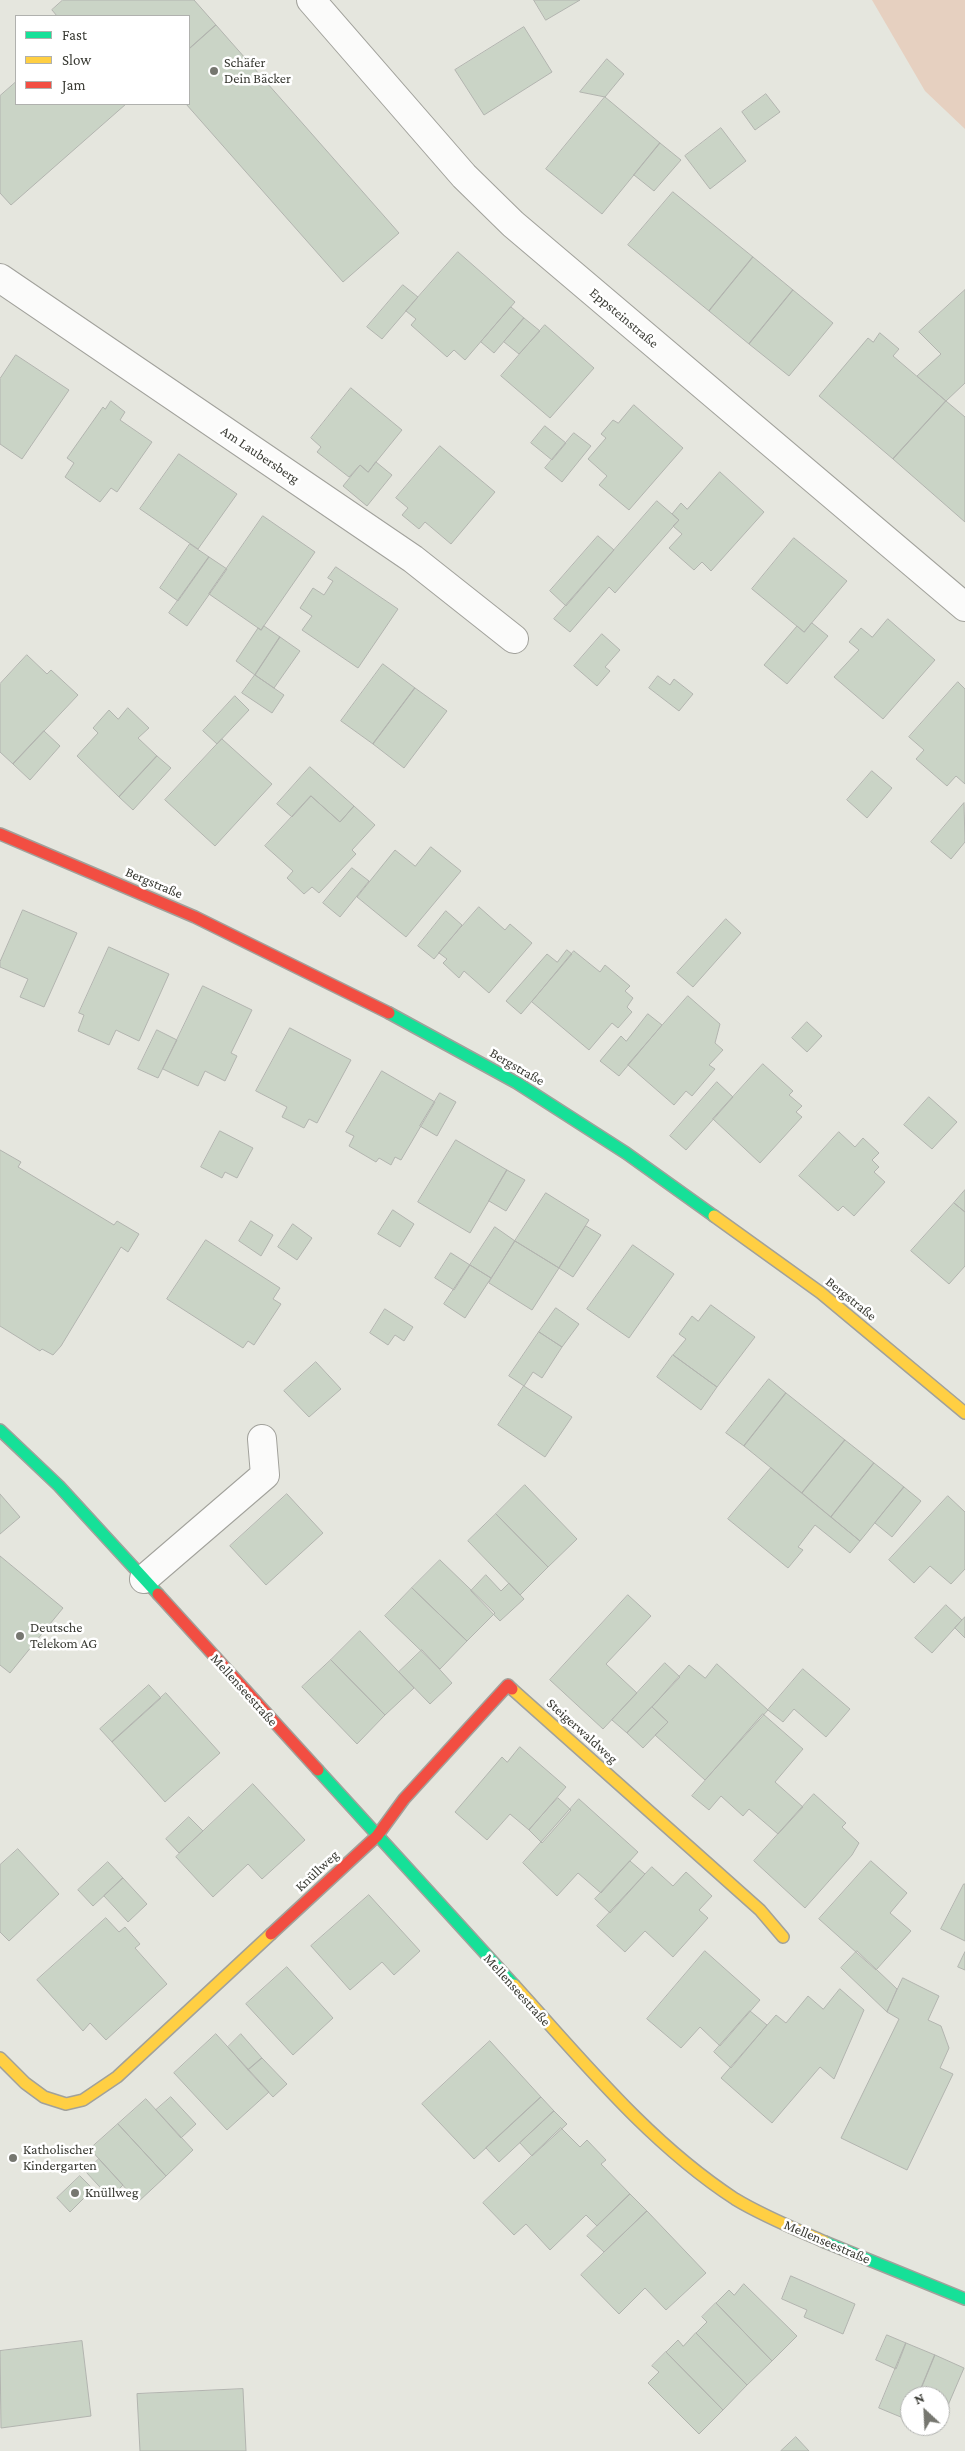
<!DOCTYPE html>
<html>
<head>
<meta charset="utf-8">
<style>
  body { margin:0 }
  #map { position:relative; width:965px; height:2451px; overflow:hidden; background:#e5e6de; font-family:"Crimson Pro",serif }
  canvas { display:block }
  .legend { position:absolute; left:15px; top:15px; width:175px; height:90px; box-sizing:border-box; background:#fff; border:1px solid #b0b1ae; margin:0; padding:6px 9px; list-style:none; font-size:15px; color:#3a3b34 }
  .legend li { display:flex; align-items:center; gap:10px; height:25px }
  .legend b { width:25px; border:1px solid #b0b1ae }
  .north { position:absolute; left:900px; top:2386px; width:50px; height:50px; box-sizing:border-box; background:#fff; border:1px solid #b0b1ae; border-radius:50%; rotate:335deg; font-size:14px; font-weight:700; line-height:20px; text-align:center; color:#3a3b34 }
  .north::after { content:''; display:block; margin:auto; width:18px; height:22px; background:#767770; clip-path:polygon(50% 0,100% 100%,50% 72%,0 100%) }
</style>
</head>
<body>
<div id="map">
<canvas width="965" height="2451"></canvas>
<ul class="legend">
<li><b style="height:6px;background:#16e098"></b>Fast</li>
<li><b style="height:6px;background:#ffcf43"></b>Slow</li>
<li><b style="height:6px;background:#f24e42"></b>Jam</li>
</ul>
<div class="north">N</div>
</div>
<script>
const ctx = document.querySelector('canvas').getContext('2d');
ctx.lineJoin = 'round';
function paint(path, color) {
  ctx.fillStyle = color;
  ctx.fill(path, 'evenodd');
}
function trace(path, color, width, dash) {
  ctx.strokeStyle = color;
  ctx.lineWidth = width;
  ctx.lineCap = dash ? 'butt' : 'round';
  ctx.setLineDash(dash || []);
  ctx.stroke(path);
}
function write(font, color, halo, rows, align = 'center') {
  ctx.font = font + ' "Crimson Pro",serif';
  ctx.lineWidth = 5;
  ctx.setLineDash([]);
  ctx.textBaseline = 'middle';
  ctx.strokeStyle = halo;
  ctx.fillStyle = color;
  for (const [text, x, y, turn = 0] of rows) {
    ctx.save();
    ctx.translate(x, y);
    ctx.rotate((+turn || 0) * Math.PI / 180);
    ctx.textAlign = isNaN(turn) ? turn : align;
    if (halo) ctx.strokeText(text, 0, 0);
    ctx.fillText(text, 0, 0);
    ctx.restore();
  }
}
paint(new Path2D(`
  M872,0H965V129L925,91Z`), '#e6d0c0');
const building = new Path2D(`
  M63,0H194L216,25L189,49V16H57L52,10Z
  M534,0H580L546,20Z
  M216,25L399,233L343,282L186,104H189V49Z
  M524,27L552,72L484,115L455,70Z
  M607,59L624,74L605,97L580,92Z
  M16,82V104H126L11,205L0,193V96Z
  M766,94L780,112L755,130L742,112Z
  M605,97L660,143L602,214L546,169Z
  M721,128L746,161L710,189L685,156Z
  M660,143L681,160L654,191L634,175Z
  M673,192L753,257L709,311L628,245Z
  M458,252L515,302L465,360L454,350L447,357L411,325L416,319L406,311Z
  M753,257L793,290L749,344L709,311Z
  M403,285L418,297L382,339L367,327Z
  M793,290L833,323L789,376L749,344Z
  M965,290V383L946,401L917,376L941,354L919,332Z
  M511,307L524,318L494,353L481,342Z
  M524,318L540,331L519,354L504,342Z
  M545,325L594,368L550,418L501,376Z
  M880,333L899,349L893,356L946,401L893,459L819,396L868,338L873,342Z
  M16,355L69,390L22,459L0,444V379Z
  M351,388L402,430L368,472L360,465L349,477L317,452L321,447L311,438Z
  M111,401L125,412L120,420L152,442L117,492L111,488L100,502L65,477L74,463L67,458L103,407L105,409Z
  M946,401L965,417V522L893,459Z
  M634,405L683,448L629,510L599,485L607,476L588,459L606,438L601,434L613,420L618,423Z
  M545,426L566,443L552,460L531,443Z
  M574,433L591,446L562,482L545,468Z
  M440,446L495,492L451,544L425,522L419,529L402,515L408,508L396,498Z
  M179,454L237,494L198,549L140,509Z
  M376,462L392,475L367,506L343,486L360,465L368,472Z
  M720,472L764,512L711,571L702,562L694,570L669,548L682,534L673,526L679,520L672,514L681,503L687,509Z
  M657,501L679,520L615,593L609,587L570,632L554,619Z
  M263,516L315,552L261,630L209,594Z
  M598,536L614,550L566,606L550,591Z
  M794,538L847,581L804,632L752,589Z
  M190,544L209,557L178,601L160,588Z
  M209,557L227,569L187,626L169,613Z
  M336,567L398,609L358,668L302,630L312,616L300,608L313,588L324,595L333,581L328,578Z
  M888,619L935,660L883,719L834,677L859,650L849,642L861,628L872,637Z
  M812,623L828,636L787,684L764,665L797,626L804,632Z
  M264,626L280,637L255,675L236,661L258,628L261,630Z
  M602,634L620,650L605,667L610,671L597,686L574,666Z
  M280,637L300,651L274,688L255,675Z
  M27,655L47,674L51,670L78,695L13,764L0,752V684Z
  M383,664L415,688L373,744L341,721Z
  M255,675L284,695L272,713L242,693Z
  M658,676L670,685L674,679L693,694L679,711L649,688Z
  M958,682L965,689V784L956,776L947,786L916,759L924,750L909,737Z
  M415,688L447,711L404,768L373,744Z
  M235,696L249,710L217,744L203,731Z
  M128,708L149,728L138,738L157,756L119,797L77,756L98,733L93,728L109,710L118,719Z
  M44,731L60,746L30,780L13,764Z
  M222,739L272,784L215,846L165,800Z
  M157,756L171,768L133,810L119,797Z
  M310,767L354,806L340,822L311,796L292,817L277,804Z
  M872,771L892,788L867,818L847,800Z
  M311,796L340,822L354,806L375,825L352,850L356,854L319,893L312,887L304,894L287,878L293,871L265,846Z
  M964,803L965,842L951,859L931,842Z
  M431,847L461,871L406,937L357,897L395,850L415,866Z
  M352,868L369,881L340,917L323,903Z
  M479,907L505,930L510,924L532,943L489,993L464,971L459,978L443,963L447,959L439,953Z
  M23,910L77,933L44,1007L20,997L28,979L0,967V962Z
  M446,911L462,925L434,959L418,946Z
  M726,919L741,933L693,987L677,973Z
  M109,947L169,974L139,1041L116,1030L109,1045L78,1031L84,1015L79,1013Z
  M567,950L572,954L521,1014L506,1001L547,954L557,962Z
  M574,951L600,972L605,965L630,986L625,991L633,998L627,1007L632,1012L618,1028L612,1023L589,1050L532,1002Z
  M203,986L252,1010L231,1053L237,1056L225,1081L205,1071L198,1086L163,1069Z
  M688,996L720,1024L715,1043L723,1050L709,1065L715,1069L692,1096L686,1091L674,1105L628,1065Z
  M648,1014L662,1025L619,1076L600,1061L621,1036L626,1041Z
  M807,1022L822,1036L807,1052L792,1038Z
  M290,1028L351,1060L317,1123L309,1119L304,1128L282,1117L287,1107L256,1091Z
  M157,1030L177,1040L158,1078L138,1069Z
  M763,1064L793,1091L789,1095L802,1106L796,1112L802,1117L760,1163L713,1119Z
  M382,1071L435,1102L401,1160L395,1157L391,1165L379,1158L376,1162L349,1146L354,1136L346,1132Z
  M717,1082L733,1097L686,1150L670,1136Z
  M440,1093L456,1102L437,1136L420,1126Z
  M929,1097L957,1122L932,1149L904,1125Z
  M220,1131L253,1148L237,1178L225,1172L222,1178L201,1167Z
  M839,1132L855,1147L863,1138L879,1153L872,1160L879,1167L874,1172L885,1182L854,1216L843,1206L838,1211L799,1176Z
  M456,1140L507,1170L470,1233L418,1202Z
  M0,1150L21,1162L18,1167L114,1225L117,1221L139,1234L128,1252L121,1247L61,1346L53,1355L42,1349L40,1351L0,1326Z
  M507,1170L525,1180L506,1211L489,1201Z
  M965,1190V1212L954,1203Z
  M546,1193L589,1220L559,1268L515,1241Z
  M954,1203L965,1212V1266L949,1284L911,1251Z
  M393,1210L414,1224L400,1247L378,1234Z
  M251,1221L273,1235L261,1256L239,1241Z
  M293,1224L312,1238L297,1260L278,1247Z
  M586,1226L601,1235L573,1277L559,1268Z
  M495,1227L515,1241L491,1278L470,1265Z
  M206,1240L280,1288L273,1299L281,1304L254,1345L248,1341L243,1348L167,1299Z
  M515,1241L559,1268L532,1310L489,1283Z
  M633,1245L674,1274L629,1338L587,1309Z
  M451,1253L470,1265L454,1290L435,1278Z
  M470,1265L491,1278L465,1318L444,1304Z
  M711,1305L755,1337L717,1387L673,1355L686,1339L679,1334L692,1316L698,1321Z
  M556,1308L579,1324L562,1347L539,1332Z
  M385,1309L413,1327L404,1341L395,1335L388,1345L370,1333Z
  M539,1332L562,1347L542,1378L533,1372L524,1386L509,1376Z
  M673,1355L717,1387L701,1410L657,1377Z
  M316,1362L341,1389L309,1417L284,1391Z
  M769,1379L786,1393L744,1446L726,1433Z
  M524,1386L572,1417L545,1457L498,1425Z
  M786,1393L845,1440L802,1493L744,1446Z
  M845,1440L874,1463L831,1517L802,1493Z
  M874,1463L904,1487L860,1541L831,1517Z
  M771,1468L860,1541L850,1553L815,1525L798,1547L803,1550L788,1568L728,1519Z
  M525,1485L577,1539L548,1567L496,1514Z
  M904,1487L921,1501L892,1537L875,1523Z
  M0,1494L20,1517L0,1534Z
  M287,1494L323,1533L266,1585L230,1546Z
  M948,1496L965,1512V1569L951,1584L930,1566L914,1583L889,1560Z
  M496,1514L548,1567L520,1595L468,1541Z
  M0,1556L63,1608L10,1673L0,1665Z
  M440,1560L495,1613L467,1641L412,1588Z
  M486,1575L501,1591L509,1583L524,1599L500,1621L471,1591Z
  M412,1588L467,1641L440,1669L385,1616Z
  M628,1595L651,1616L606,1664L637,1693L603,1729L550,1680Z
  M946,1605L962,1620L932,1653L915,1638Z
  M965,1617V1638L955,1628Z
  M360,1631L414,1688L385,1715L331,1660Z
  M422,1650L452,1683L430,1704L399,1672Z
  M331,1660L385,1715L357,1744L302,1687Z
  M665,1663L680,1677L627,1733L612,1720Z
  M717,1664L768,1710L705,1780L655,1735L668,1722L652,1707L689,1665L705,1678Z
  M803,1669L850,1709L826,1737L794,1709L783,1722L768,1710Z
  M149,1685L161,1698L112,1742L100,1729Z
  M166,1693L220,1753L165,1802L112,1742Z
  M652,1707L668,1722L643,1748L627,1733Z
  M763,1714L803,1749L775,1782L803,1807L778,1834L749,1809L743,1816L721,1796L709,1810L692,1796Z
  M520,1747L566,1787L529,1830L510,1814L487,1840L455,1812L502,1757L507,1762Z
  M253,1784L305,1840L262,1879L248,1864L213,1897L176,1857Z
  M814,1794L846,1823L842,1827L859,1843L852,1855L805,1908L754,1861Z
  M558,1798L571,1810L542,1843L529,1830Z
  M579,1799L638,1852L601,1893L578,1873L557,1896L523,1863Z
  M189,1817L203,1831L179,1853L166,1839Z
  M18,1849L59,1894L9,1941L0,1932V1865Z
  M630,1861L645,1874L610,1913L595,1899Z
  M871,1861L907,1893L890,1913L911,1931L876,1970L819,1919Z
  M108,1862L123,1878L93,1906L78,1890Z
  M652,1867L673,1886L686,1872L712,1896L699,1910L708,1918L673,1957L645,1931L625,1952L597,1926Z
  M123,1878L147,1904L128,1922L104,1896Z
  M964,1884H965V1941L941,1929Z
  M369,1895L420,1951L394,1975L382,1962L350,1990L311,1946Z
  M106,1918L119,1932L125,1927L140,1944L135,1948L167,1984L106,2040L90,2023L83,2031L37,1980Z
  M705,1951L760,2000L720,2046L700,2027L681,2048L647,2019Z
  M857,1951L897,1989L887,2012L841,1968Z
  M965,1952V1970L958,1967Z
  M287,1967L333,2018L293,2055L246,2004Z
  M903,1978L939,1996L928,2020L941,2026L949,2048L940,2068L953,2074L907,2170L841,2138L899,2019L887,2012Z
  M840,1989L864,2010L834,2079L820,2067L772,2123L721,2078L776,2015L786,2023L808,1996L823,2009Z
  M750,2011L767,2025L731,2068L714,2052Z
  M216,2034L269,2092L227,2130L174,2073Z
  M241,2034L262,2058L248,2070L228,2047Z
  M490,2041L541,2097L474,2159L422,2104Z
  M262,2058L287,2084L273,2097L248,2070Z
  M171,2097L196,2124L181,2138L156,2110Z
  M541,2097L554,2111L499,2162L486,2148Z
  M146,2099L193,2150L166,2176L118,2124Z
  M554,2111L567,2124L532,2156L520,2143Z
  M118,2124L166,2176L138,2202L90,2149Z
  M561,2128L580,2147L587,2140L606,2160L601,2164L630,2194L597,2226L586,2215L550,2250L526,2224L514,2235L483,2203Z
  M99,2159L123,2185L110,2198L86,2172Z
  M80,2176L93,2189L70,2212L57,2198Z
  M630,2194L647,2211L604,2252L587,2236Z
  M647,2211L706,2273L666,2310L645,2288L619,2314L581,2275Z
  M791,2276L855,2304L843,2334L804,2317L807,2310L782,2299Z
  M744,2284L797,2336L772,2361L716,2303L729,2290L734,2295Z
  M716,2303L772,2361L747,2385L696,2333L707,2322L702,2317Z
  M696,2333L747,2385L723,2410L666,2352L678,2340L683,2346Z
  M887,2335L906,2343L896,2369L876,2360Z
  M82,2341L91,2416L1,2428L0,2351Z
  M906,2343L935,2355L918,2396H910V2415L908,2420L879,2408Z
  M666,2352L723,2410L699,2434L648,2383L659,2372L652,2366Z
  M935,2355L964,2368L940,2424V2396H918Z
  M243,2389L246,2451H140L137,2394Z
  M922,2426H939L937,2432Z
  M796,2437L809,2451H781Z`);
paint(building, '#cad4c6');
trace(building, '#b2b4af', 1);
const street = new Path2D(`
  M311,0L464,176L513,224L965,607
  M0,278L413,559L514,639
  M144,1579L265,1475L262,1439`);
const fast = new Path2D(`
  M389,1013L517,1083L626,1153L714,1216
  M0,1430L59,1486L158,1594
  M318,1770L514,1985
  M825,2242L965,2299`);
const slow = new Path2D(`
  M714,1216L821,1293L965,1413
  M512,1689L760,1910L783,1937
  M514,1985C582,2060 649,2143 735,2199C763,2216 795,2229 825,2242
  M0,2058L25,2083L44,2097L66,2104L83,2100L117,2077L271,1934`);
const jam = new Path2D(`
  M0,834L195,917L389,1013
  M158,1594L318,1770
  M271,1934L377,1836L404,1799L508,1685L512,1689`);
trace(street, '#a1a19b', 30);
trace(fast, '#a1a19b', 14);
trace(slow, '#a1a19b', 14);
trace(jam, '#a1a19b', 14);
trace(street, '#fbfbfa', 28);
trace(fast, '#16e098', 11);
trace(slow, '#ffcf43', 11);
trace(jam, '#f24e42', 11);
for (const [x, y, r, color] of [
  [214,71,5,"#767770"],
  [20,1636,5,"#767770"],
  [13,2158,5,"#767770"],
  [75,2193,5,"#767770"]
]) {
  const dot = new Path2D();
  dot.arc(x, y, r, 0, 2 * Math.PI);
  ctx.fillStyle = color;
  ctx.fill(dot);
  trace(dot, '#fff', 2);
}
write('14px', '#3a3b34', '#fff', [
  ["Schäfer",224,63],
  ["Dein Bäcker",224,79],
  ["Deutsche",30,1628],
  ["Telekom AG",30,1644],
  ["Katholischer",23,2150],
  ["Kindergarten",23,2166],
  ["Knüllweg",85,2193]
], 'left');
write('14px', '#3a3b34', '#fff', [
  ["Eppsteinstraße",624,318,40],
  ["Am Laubersberg",260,455,34],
  ["Bergstraße",154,883,23],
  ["Bergstraße",517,1067,30],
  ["Bergstraße",851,1299,39],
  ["Mellenseestraße",244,1690,48],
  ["Steigerwaldweg",582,1731,42],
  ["Knüllweg",317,1871,-43],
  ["Mellenseestraße",517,1990,48],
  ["Mellenseestraße",827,2242,23]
]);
</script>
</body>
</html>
